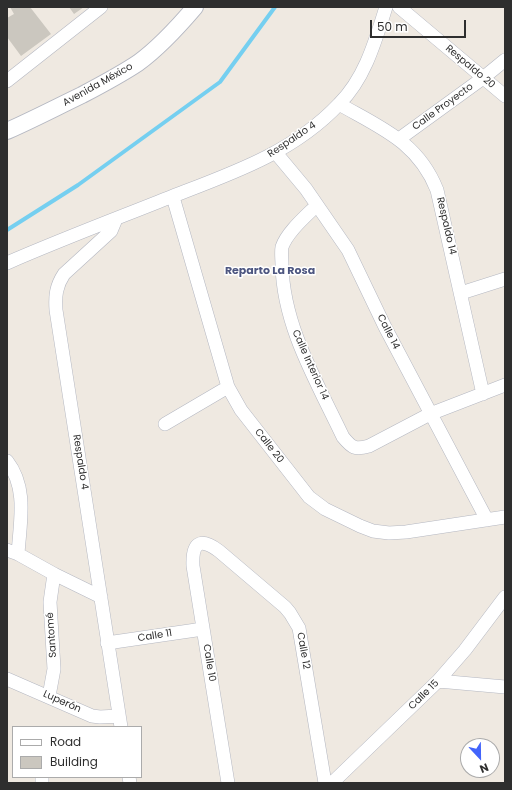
<!DOCTYPE html>
<html>
<head>
<meta charset="utf-8">
<style>
  body { margin:0 }
  #map { position:relative; width:512px; height:790px; overflow:hidden; background:#efe9e1; font-family:Poppins,sans-serif }
  canvas { display:block }
  .frame { position:absolute; inset:0; border:8px solid #2e2e2e; pointer-events:none }
  .legend { position:absolute; left:12px; top:726px; width:130px; height:52px; box-sizing:border-box; background:#fff; border:1px solid #ababab; margin:0; padding:5px 7px; list-style:none; font-size:12px; color:#2e2e2e }
  .legend li { display:flex; align-items:center; gap:8px; height:20px }
  .legend b { width:20px; border:1px solid #ababab }
  .north { position:absolute; left:460px; top:738px; width:40px; height:40px; box-sizing:border-box; background:#fff; border:1px solid #ababab; border-radius:50%; rotate:158deg; font-size:11px; font-weight:700; line-height:16px; text-align:center; color:#2e2e2e }
  .north::after { content:''; display:block; margin:auto; width:14px; height:18px; background:#4264fb; clip-path:polygon(50% 0,100% 100%,50% 72%,0 100%) }
  .scale { position:absolute; left:370px; top:20px; width:96px; height:18px; box-sizing:border-box; border:2px solid #2e2e2e; border-top:0; padding-left:5px; font-size:12px; line-height:14px; white-space:nowrap; color:#2e2e2e; -webkit-text-stroke:3px #fff; paint-order:stroke }
</style>
</head>
<body>
<div id="map">
<canvas width="512" height="790"></canvas>
<div class="frame"></div>
<ul class="legend">
<li><b style="height:5px;background:#fff"></b>Road</li>
<li><b style="height:11px;background:#cbc7bf"></b>Building</li>
</ul>
<div class="north">N</div>
<div class="scale">50 m</div>
</div>
<script>
const ctx = document.querySelector('canvas').getContext('2d');
ctx.lineJoin = 'round';
function trace(path, color, width, dash) {
  ctx.strokeStyle = color;
  ctx.lineWidth = width;
  ctx.lineCap = dash ? 'butt' : 'round';
  ctx.setLineDash(dash || []);
  ctx.stroke(path);
}
function paint(path, color) {
  ctx.fillStyle = color;
  ctx.fill(path, 'evenodd');
}
function write(font, color, halo, rows, align = 'center') {
  ctx.font = font + ' Poppins,sans-serif';
  ctx.lineWidth = 3;
  ctx.setLineDash([]);
  ctx.textBaseline = 'middle';
  ctx.strokeStyle = halo;
  ctx.fillStyle = color;
  for (const [text, x, y, turn = 0] of rows) {
    ctx.save();
    ctx.translate(x, y);
    ctx.rotate((+turn || 0) * Math.PI / 180);
    ctx.textAlign = isNaN(turn) ? turn : align;
    if (halo) ctx.strokeText(text, 0, 0);
    ctx.fillText(text, 0, 0);
    ctx.restore();
  }
}
trace(new Path2D(`
  M7,230L78,185L220,82L275,7`), '#75cff0', 4);
paint(new Path2D(`
  M10,7H30L51,34L21,56L7,37V18L14,14Z
  M69,7H84L74,14Z`), '#cbc7bf');
const minor = new Path2D(`
  M399,7L505,96
  M7,81L101,7
  M339,104C381,128 418,142 437,190L483,394
  M399,139L483,78L505,60
  M276,153L306,189L348,250L385,327L487,520
  M173,197L228,387L241,410L309,497L325,509L360,526L373,531L389,533L406,532L505,517
  M317,205C306,216 287,232 282,247C281,252 282,260 282,265C283,326 317,382 343,437C352,448 355,450 369,446L430,414L505,385
  M116,219L111,231L64,274C56,286 55,296 56,310L121,727
  M7,263C62,239 118,218 173,196C233,173 294,152 339,104C365,78 375,42 386,7
  M461,293L505,279
  M165,424L228,387
  M7,461C28,488 20,522 18,554
  M7,550L18,554L54,574L101,597
  M107,643L203,629
  M7,679L92,716L100,717L119,716
  M438,681L505,687
  M49,696L54,669L50,602L54,574
  M129,777L130,783
  M42,783V778
  M228,783L193,566C192,544 199,536 219,551L285,607L290,613L299,628L325,783
  M332,783L438,681L465,650L505,597`);
const tertiary = new Path2D(`
  M7,131C32,120 57,107 82,95C101,85 120,75 138,63C160,47 178,27 195,7`);
trace(minor, '#b4b7c1', 14);
trace(tertiary, '#b4b7c1', 18);
trace(minor, '#fff', 13);
trace(tertiary, '#fff', 16);
write('10px', '#2e2e2e', '#fff', [
  ["Respaldo 20",470,67,40],
  ["Avenida México",98,85,-29],
  ["Calle Proyecto",443,107,-36],
  ["Respaldo 4",292,140,-34],
  ["Respaldo 14",446,226,77],
  ["Calle 14",388,332,63],
  ["Calle Interior 14",310,365,66],
  ["Calle 20",269,446,52],
  ["Respaldo 4",80,462,81],
  ["Santomé",52,635,-94],
  ["Calle 11",155,636,-9],
  ["Calle 12",303,651,80],
  ["Calle 10",209,663,81],
  ["Calle 15",424,695,-44],
  ["Luperón",62,702,24]
]);
write('bold 11px', '#4d5680', '#fff', [
  ["Reparto La Rosa",270,271]
]);
</script>
</body>
</html>
